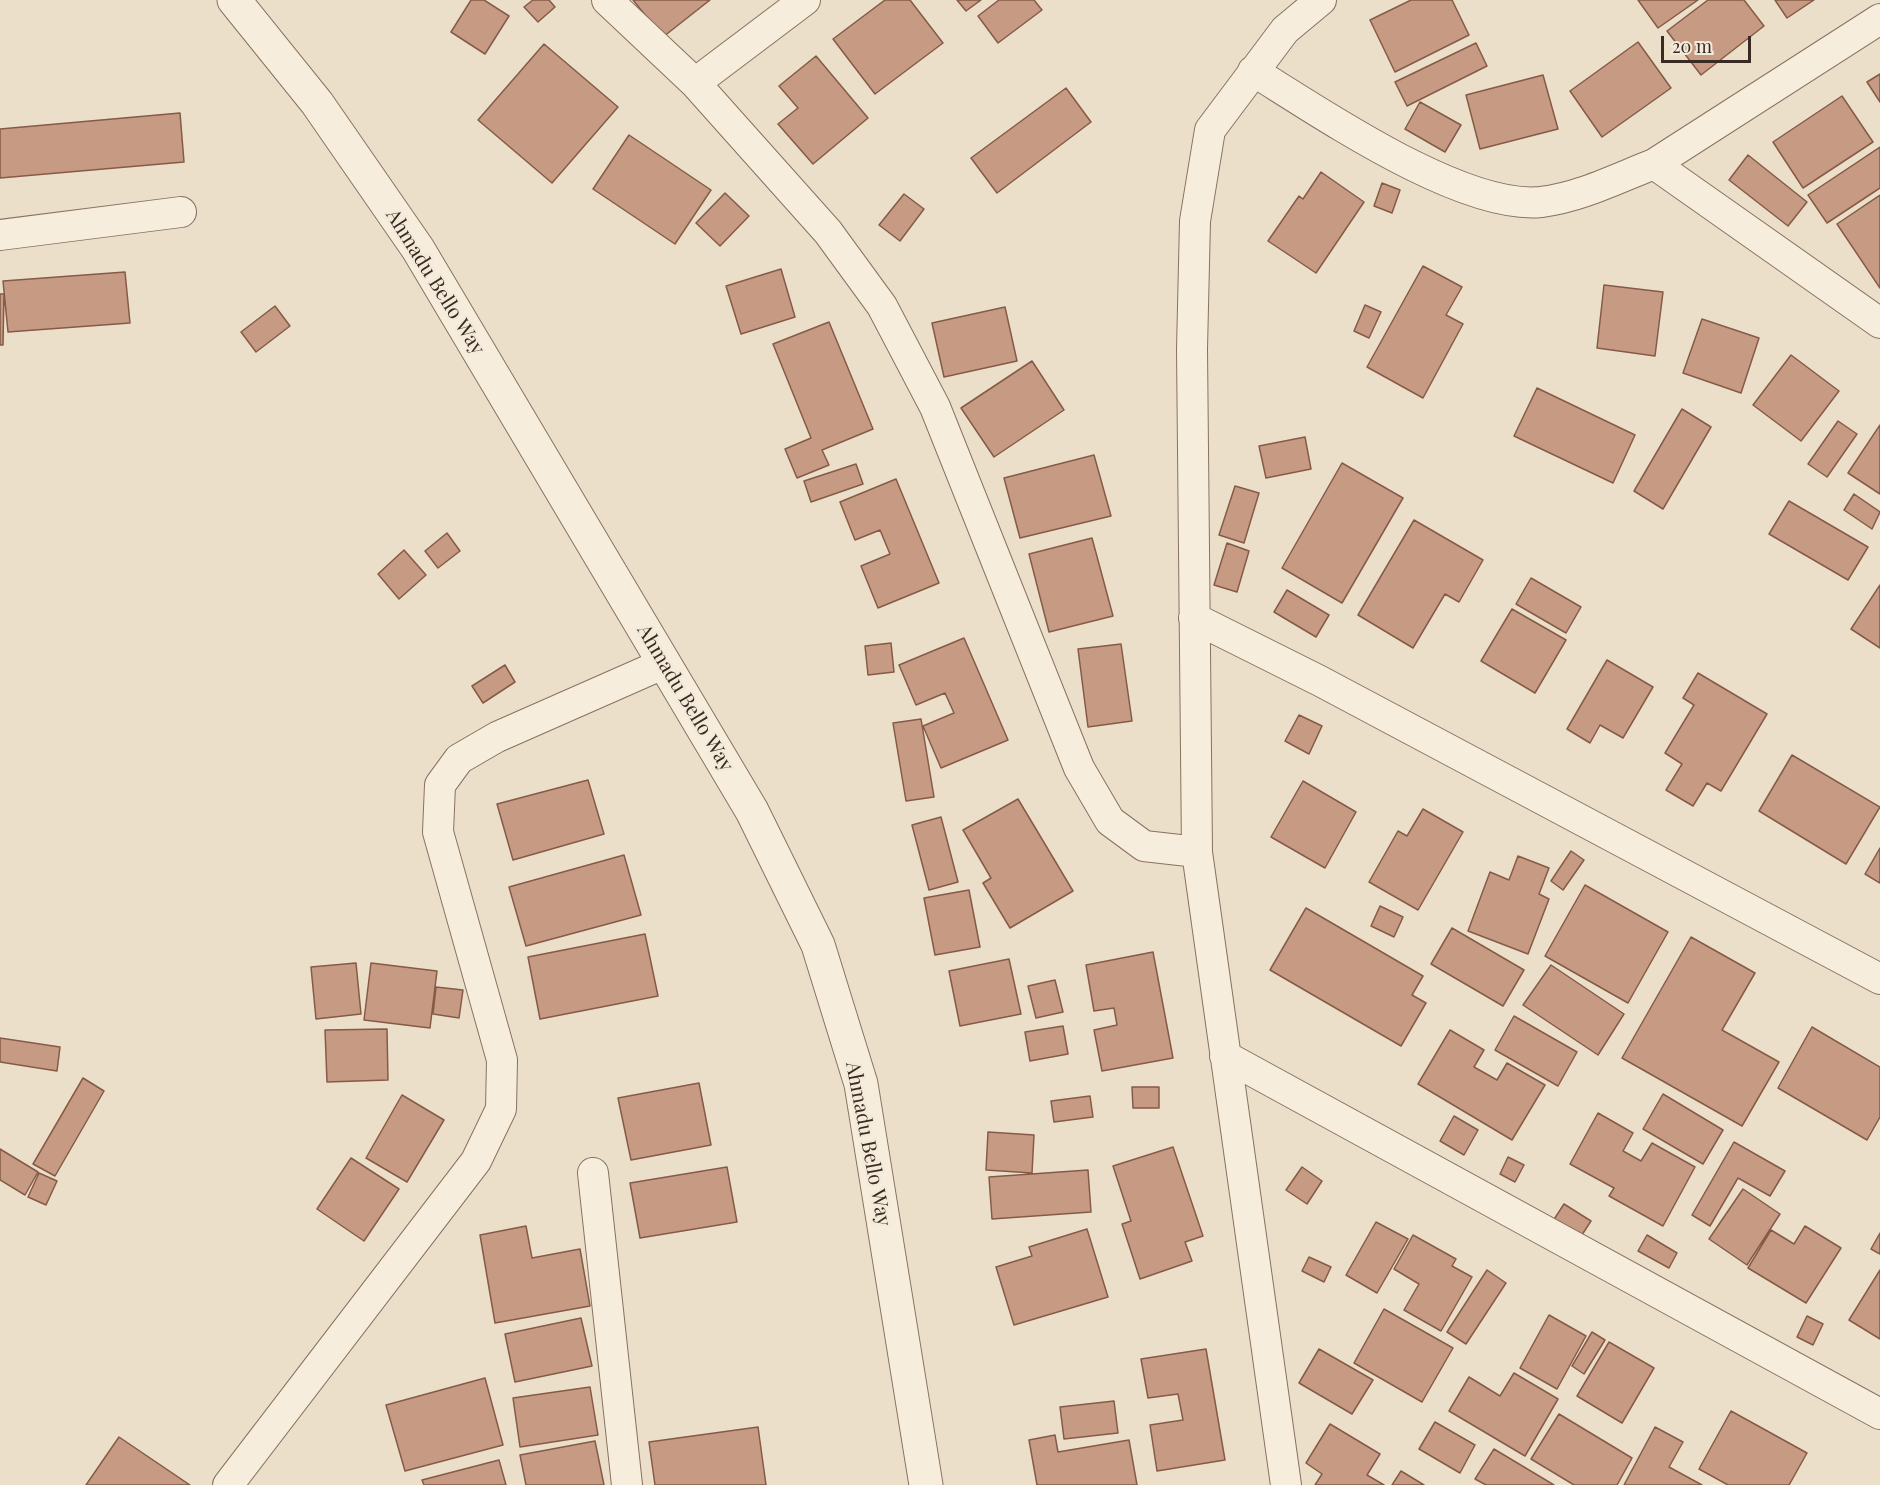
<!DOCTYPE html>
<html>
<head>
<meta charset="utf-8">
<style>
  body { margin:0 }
  #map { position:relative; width:1880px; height:1485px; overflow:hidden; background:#ecdfca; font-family:"Playfair Display",serif }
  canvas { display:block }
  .scale { position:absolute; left:1661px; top:36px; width:90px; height:27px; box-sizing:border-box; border:3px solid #392b22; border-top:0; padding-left:8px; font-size:18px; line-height:21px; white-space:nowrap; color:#392b22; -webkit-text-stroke:4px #f4ead9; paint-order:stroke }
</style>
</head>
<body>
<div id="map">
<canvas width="1880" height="1485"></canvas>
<div class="scale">20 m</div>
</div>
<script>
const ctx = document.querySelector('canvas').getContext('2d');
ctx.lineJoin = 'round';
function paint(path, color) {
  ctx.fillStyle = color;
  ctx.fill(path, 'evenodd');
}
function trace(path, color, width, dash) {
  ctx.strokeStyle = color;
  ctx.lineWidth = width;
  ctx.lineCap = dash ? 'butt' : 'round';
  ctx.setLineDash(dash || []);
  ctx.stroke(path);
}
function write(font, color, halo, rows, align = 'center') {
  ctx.font = font + ' "Playfair Display",serif';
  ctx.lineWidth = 5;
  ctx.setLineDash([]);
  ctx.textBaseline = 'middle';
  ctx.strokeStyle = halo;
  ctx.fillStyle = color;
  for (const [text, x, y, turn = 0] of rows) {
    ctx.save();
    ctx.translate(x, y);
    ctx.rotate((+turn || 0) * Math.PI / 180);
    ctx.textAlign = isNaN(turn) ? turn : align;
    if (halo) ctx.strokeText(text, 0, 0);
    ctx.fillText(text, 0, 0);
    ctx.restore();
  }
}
const building = new Path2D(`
  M471,0H484L509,16L485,54L451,32Z
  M533,0H549L555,7L538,22L524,7Z
  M633,0H710L663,37Z
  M885,0H910L943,43L875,94L833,39Z
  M957,0H981L966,11Z
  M999,0H1034L1042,10L998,43L978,16Z
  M1411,0H1452L1469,35L1395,72L1370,20Z
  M1638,0H1698L1658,28Z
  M1708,0H1744L1764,26L1701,75L1667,31Z
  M1775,0H1814L1787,18Z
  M1638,42L1671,88L1602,137L1570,91Z
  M1476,43L1487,66L1407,106L1395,82Z
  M544,44L618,107L552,183L478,120Z
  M816,56L868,118L813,164L778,124L798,108L779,86Z
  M1880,74V102L1867,82Z
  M1543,75L1558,129L1480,149L1466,95Z
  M1066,88L1091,122L997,193L971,158Z
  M1842,96L1873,142L1803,188L1773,142Z
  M1420,102L1461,125L1445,152L1405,129Z
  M180,113L184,162L0,178V129Z
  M629,135L711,190L675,244L593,189Z
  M1880,147V188L1827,223L1808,195Z
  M1748,155L1807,202L1788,226L1729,180Z
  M1321,172L1364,202L1316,273L1268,241L1299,196L1303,199Z
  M1382,183L1400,190L1392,213L1374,206Z
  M725,193L749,216L720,246L696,223Z
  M904,194L924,209L900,241L879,225Z
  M1880,195V288L1837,224Z
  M1423,266L1462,287L1446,315L1463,324L1423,398L1367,367Z
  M781,269L795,317L741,334L726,286Z
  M125,272L130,323L8,332L3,281Z
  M1604,285L1663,292L1655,356L1597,348Z
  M0,294H4L3,345H0Z
  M1365,305L1381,312L1369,338L1354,331Z
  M275,306L290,326L256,352L241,332Z
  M1005,307L1017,361L944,377L932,323Z
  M1702,319L1759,338L1741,393L1683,373Z
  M829,322L873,429L822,450L829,465L797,478L785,449L811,438L773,344Z
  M1791,355L1839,391L1801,441L1753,405Z
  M1032,361L1064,410L994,457L961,408Z
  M1537,388L1635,435L1613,483L1514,436Z
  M1682,409L1711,427L1663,509L1634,491Z
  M1838,421L1857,434L1827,477L1808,464Z
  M1880,425V494L1848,473Z
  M1305,437L1311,469L1266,478L1259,446Z
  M1094,455L1111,516L1020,538L1004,478Z
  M1342,463L1403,498L1342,603L1282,568Z
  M856,464L863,484L811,502L804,481Z
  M896,479L939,583L878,608L861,566L890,554L880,530L855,540L840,502Z
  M1235,486L1259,493L1244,543L1219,535Z
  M1854,494L1880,512L1872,529L1844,510Z
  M1789,501L1868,547L1848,580L1769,534Z
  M1414,520L1483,560L1459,602L1445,594L1413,648L1358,615Z
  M447,533L460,551L438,568L425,551Z
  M1092,538L1113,616L1049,632L1029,554Z
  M1227,543L1249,551L1237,592L1214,585Z
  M404,550L426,575L399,599L378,574Z
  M1531,578L1581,607L1566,633L1516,604Z
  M1880,585V648L1851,629Z
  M1287,590L1329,615L1316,637L1274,612Z
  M1512,609L1566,640L1535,693L1481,661Z
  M964,638L1008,740L941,768L923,726L954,713L945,693L916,705L899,665Z
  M891,643L894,672L868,675L865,646Z
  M1121,644L1132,721L1088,727L1078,649Z
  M1607,660L1653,687L1623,738L1600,725L1590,743L1567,729Z
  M505,665L515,682L483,703L472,686Z
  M1698,673L1767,714L1721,791L1707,783L1693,806L1666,790L1682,764L1665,753L1694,705L1683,698Z
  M1299,715L1322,726L1309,754L1285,741Z
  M921,719L934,797L906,801L893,723Z
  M1792,755L1880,807L1846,864L1759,811Z
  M588,780L604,834L513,860L497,804Z
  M1303,781L1356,812L1325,868L1271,837Z
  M1018,799L1073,891L1010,928L983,883L991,878L963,830Z
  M1423,809L1463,832L1418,910L1369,882L1398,831L1407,836Z
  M941,817L958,882L929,890L912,825Z
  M1880,848V883L1865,874Z
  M1571,851L1584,860L1563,890L1551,881Z
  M624,855L641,915L526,946L509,887Z
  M1518,856L1549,868L1539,894L1549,899L1528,954L1468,931L1490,872L1509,880Z
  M1585,885L1668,932L1628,1003L1545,956Z
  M969,890L980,947L935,955L924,898Z
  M1380,906L1403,917L1394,937L1371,926Z
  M1306,908L1423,976L1412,995L1426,1003L1401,1046L1270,970Z
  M1452,928L1524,970L1503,1006L1431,964Z
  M645,934L658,996L540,1019L528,957Z
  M1691,937L1755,973L1722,1030L1779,1062L1742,1126L1622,1058Z
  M1153,952L1173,1058L1102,1071L1094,1030L1117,1025L1114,1008L1094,1011L1086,965Z
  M1009,959L1021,1014L960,1026L949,971Z
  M356,963L361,1014L316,1019L311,967Z
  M371,963L437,971L430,1028L364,1020Z
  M1551,965L1624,1014L1598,1055L1523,1005Z
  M1055,980L1063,1012L1036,1018L1028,986Z
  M436,987L463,990L459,1018L433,1014Z
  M1514,1016L1577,1052L1558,1086L1495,1050Z
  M1063,1026L1068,1054L1030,1061L1025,1032Z
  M1812,1027L1880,1067V1117L1867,1140L1778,1088Z
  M387,1029L388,1080L327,1082L325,1030Z
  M1450,1030L1484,1050L1474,1067L1497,1080L1507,1063L1545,1085L1512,1140L1418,1084Z
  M0,1038L60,1047L57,1071L0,1062Z
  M83,1078L104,1091L55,1176L33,1164Z
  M699,1083L711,1145L631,1160L618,1098Z
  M1132,1087H1159V1108H1133Z
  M1663,1094L1723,1130L1703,1164L1643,1129Z
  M402,1095L444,1120L407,1182L366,1158Z
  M1090,1096L1093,1117L1054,1122L1051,1101Z
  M1598,1113L1633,1133L1623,1151L1641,1161L1652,1143L1695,1167L1663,1226L1609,1196L1614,1188L1570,1164Z
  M1454,1116L1478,1130L1464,1155L1440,1141Z
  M988,1132L1034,1135L1032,1173L986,1170Z
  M1734,1142L1785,1171L1770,1196L1738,1178L1710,1226L1692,1215Z
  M1173,1147L1203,1236L1185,1242L1192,1261L1140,1279L1122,1224L1131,1221L1113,1166Z
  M0,1149L38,1172L25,1195L0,1180Z
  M1508,1157L1524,1165L1515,1182L1500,1174Z
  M351,1158L399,1189L364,1241L317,1209Z
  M727,1167L737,1222L640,1238L630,1183Z
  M1302,1167L1322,1181L1307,1204L1286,1190Z
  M1088,1170L1091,1212L992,1219L989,1177Z
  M39,1173L57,1181L46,1205L28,1197Z
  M1743,1189L1780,1214L1747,1265L1709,1239Z
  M1564,1204L1591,1221L1578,1241L1551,1224Z
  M1376,1222L1408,1239L1377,1293L1346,1275Z
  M526,1226L532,1258L580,1249L590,1306L495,1323L480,1235Z
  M1805,1226L1841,1248L1806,1303L1748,1268L1771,1230L1794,1244Z
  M1087,1229L1108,1297L1014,1325L996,1267L1032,1256L1029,1247Z
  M1880,1233V1254L1871,1249Z
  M1413,1235L1456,1259L1452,1266L1472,1277L1441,1331L1404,1310L1419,1284L1394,1269Z
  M1647,1235L1677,1253L1669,1268L1638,1251Z
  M1309,1257L1331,1267L1324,1282L1302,1271Z
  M1487,1270L1506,1283L1466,1344L1447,1332Z
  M1880,1270V1339L1849,1320Z
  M1384,1309L1453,1348L1422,1402L1354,1363Z
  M1549,1315L1586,1336L1557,1389L1520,1368Z
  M1807,1316L1823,1324L1813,1345L1797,1337Z
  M581,1318L592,1366L515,1382L505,1334Z
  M1592,1332L1605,1340L1584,1374L1572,1366Z
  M1609,1342L1654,1368L1622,1423L1577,1396Z
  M1206,1349L1225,1460L1157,1471L1150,1425L1183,1420L1178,1394L1148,1398L1141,1359Z
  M1319,1349L1373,1380L1352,1414L1299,1383Z
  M1514,1373L1558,1399L1525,1456L1449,1411L1469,1377L1500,1396Z
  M485,1378L503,1445L405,1471L386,1405Z
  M590,1387L598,1435L520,1447L513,1398Z
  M1114,1401L1118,1433L1064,1439L1060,1407Z
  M1731,1411L1807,1453L1789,1485H1728L1699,1469Z
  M1559,1414L1632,1458L1617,1485H1574L1531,1459Z
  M1435,1422L1475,1445L1460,1473L1419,1449Z
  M1330,1424L1380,1454L1367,1475L1384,1485H1315L1322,1474L1306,1463Z
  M758,1427L766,1485H655L649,1442Z
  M1655,1427L1683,1442L1669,1467L1702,1485H1624Z
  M1055,1435L1058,1452L1129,1440L1137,1485H1037L1029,1440Z
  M119,1437L190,1485H86Z
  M595,1441L604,1485H526L520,1455Z
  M1494,1449L1554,1485H1486L1475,1479Z
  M499,1460L506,1485H424L422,1480Z
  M1401,1471L1424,1485H1392Z`);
paint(building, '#c79a83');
trace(building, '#855b47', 1.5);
const minor = new Path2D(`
  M607,0L695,83L828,232L882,306L935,407L1079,768L1110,821L1144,846L1197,852
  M1253,71C1321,113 1462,210 1541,202C1581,197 1618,178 1654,164L1880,323
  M695,83L805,0
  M1654,164L1880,19
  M0,235L181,212
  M1194,618L1320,681L1880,979
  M1225,1056L1880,1414
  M593,1173L627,1485
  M228,1485L476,1161L501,1109L502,1060L438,832L440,785L459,759L497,737L665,663
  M1286,1485L1197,852L1192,349L1195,221L1210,130L1285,30L1321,0`);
const tertiary = new Path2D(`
  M234,0L317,103L418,249L752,811L818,945L861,1084L926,1485`);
trace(minor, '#88725f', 32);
trace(tertiary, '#88725f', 35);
trace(minor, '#f7eddd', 30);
trace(tertiary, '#f7eddd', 33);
write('20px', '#392b22', '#f4ead9', [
  ["Ahmadu Bello Way",435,282,58],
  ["Ahmadu Bello Way",685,698,59],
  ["Ahmadu Bello Way",868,1144,79]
]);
</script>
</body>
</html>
